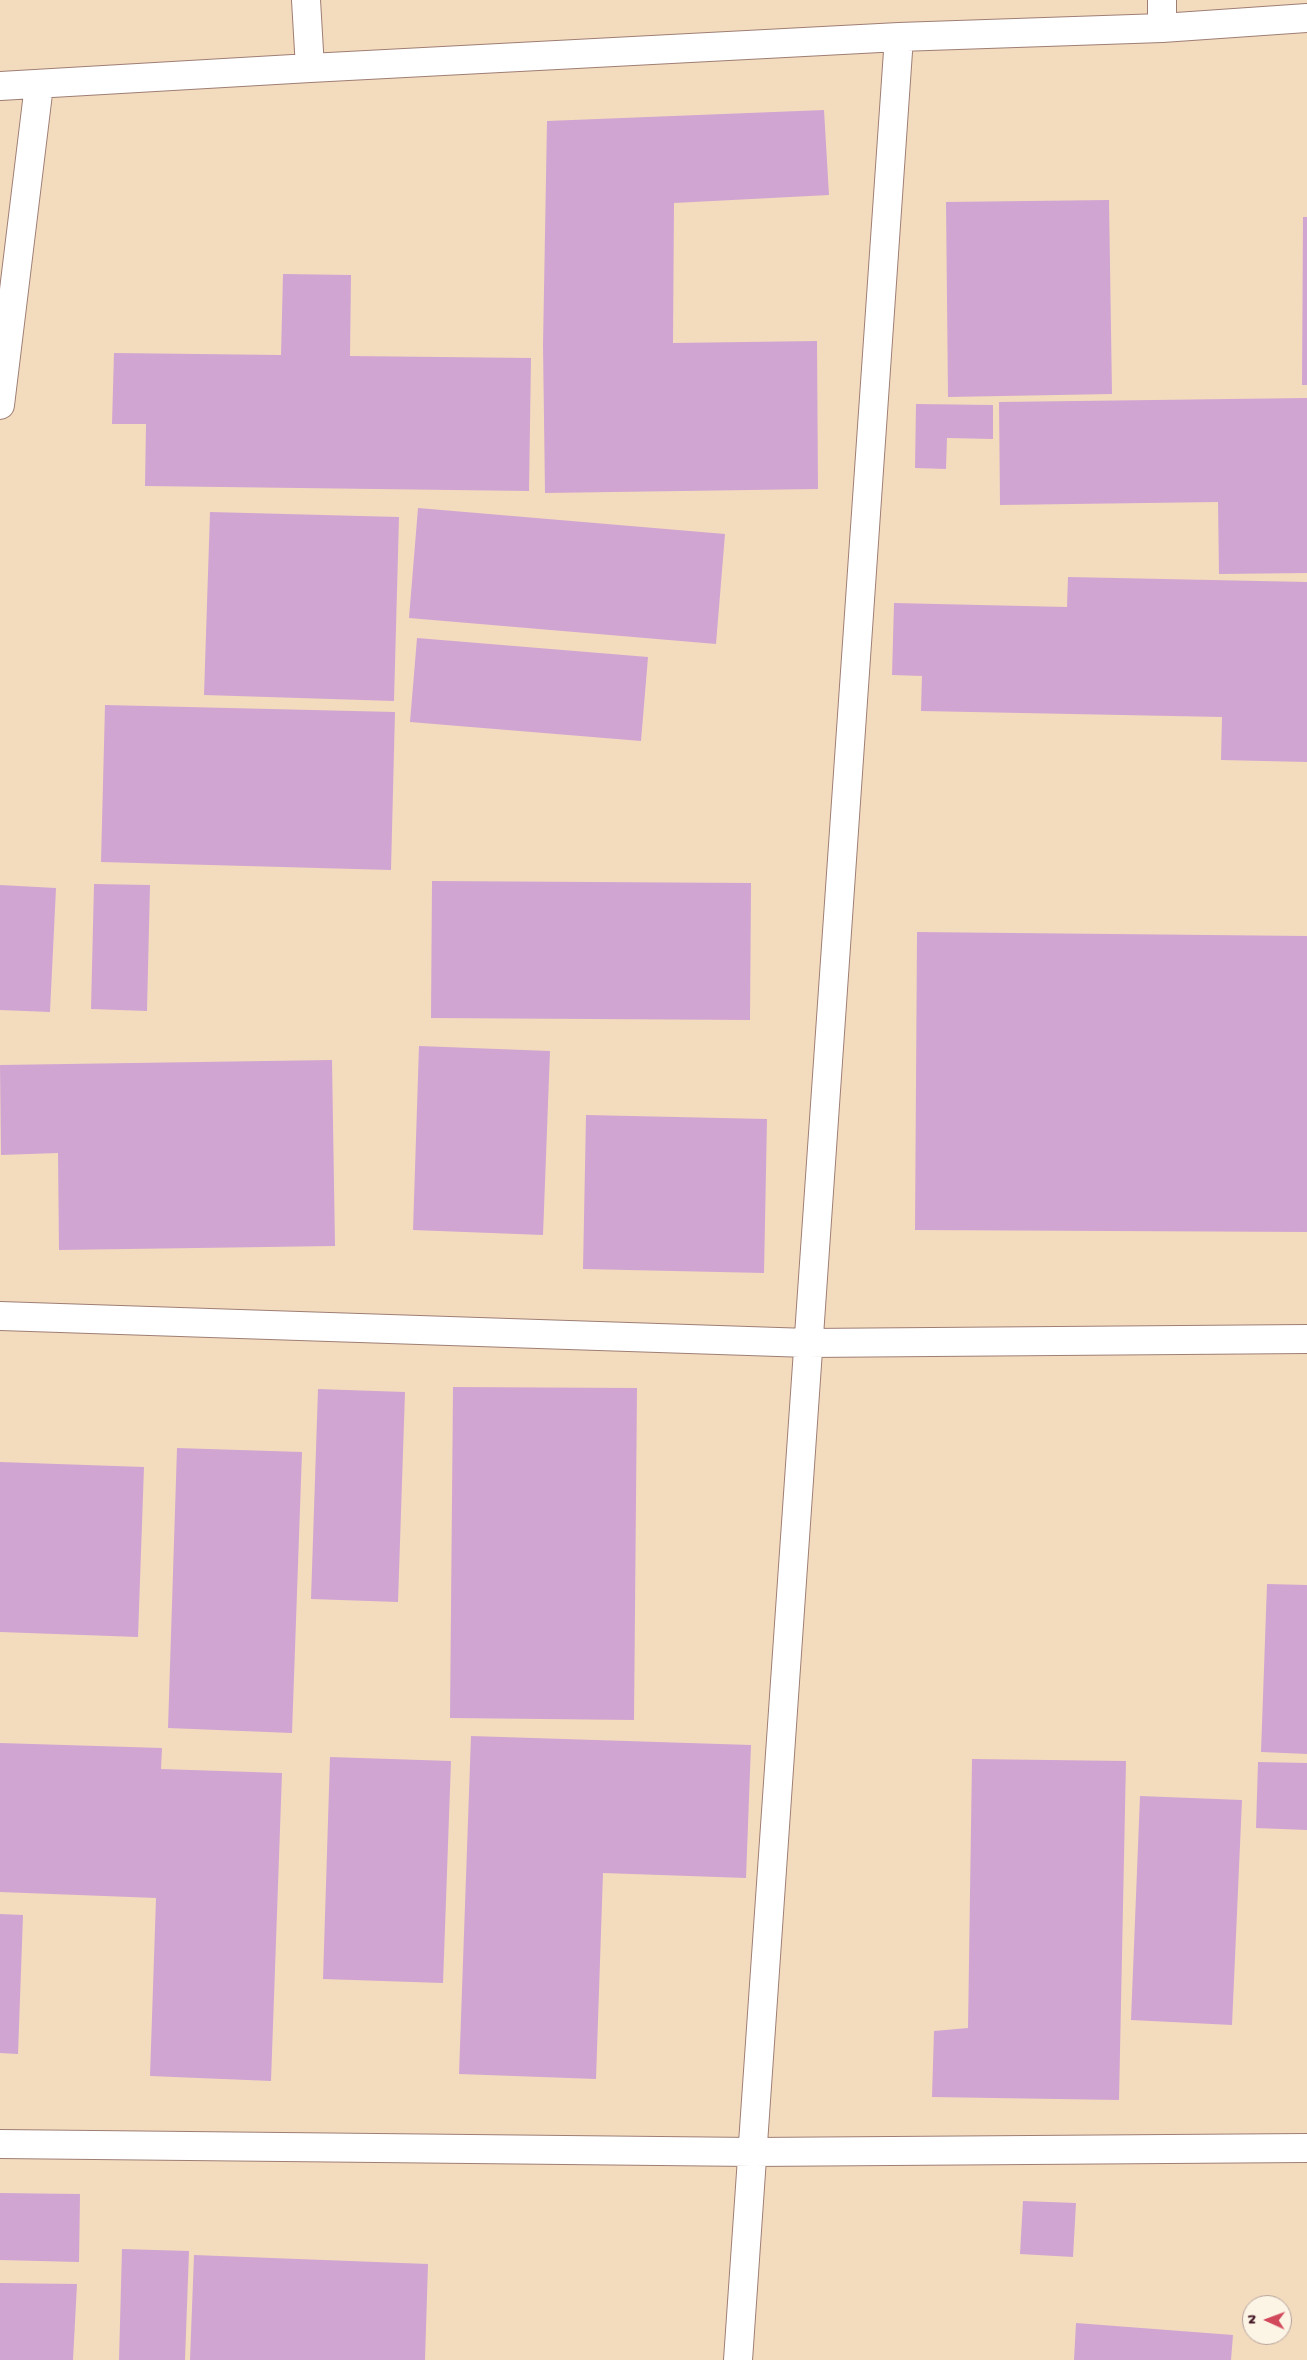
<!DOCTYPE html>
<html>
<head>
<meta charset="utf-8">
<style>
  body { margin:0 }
  #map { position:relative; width:1307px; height:2360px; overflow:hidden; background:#f3dcbe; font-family:"Gochi Hand",sans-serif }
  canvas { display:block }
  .north { position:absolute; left:1242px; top:2295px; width:50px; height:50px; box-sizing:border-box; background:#fcf5e5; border:1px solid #b59f9b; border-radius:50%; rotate:272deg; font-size:14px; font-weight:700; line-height:20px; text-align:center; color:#4a1f2b }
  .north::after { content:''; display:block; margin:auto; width:18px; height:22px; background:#d1495b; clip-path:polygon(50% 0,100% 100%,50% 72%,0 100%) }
</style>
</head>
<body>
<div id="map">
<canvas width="1307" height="2360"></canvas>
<div class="north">N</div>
</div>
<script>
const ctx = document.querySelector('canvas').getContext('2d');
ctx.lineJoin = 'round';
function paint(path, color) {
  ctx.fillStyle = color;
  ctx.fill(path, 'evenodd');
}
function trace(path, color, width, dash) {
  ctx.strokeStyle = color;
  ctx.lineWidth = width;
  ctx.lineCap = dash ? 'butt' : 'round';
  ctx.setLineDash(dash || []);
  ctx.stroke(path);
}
paint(new Path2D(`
  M824,110L829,195L674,203L673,343L817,341L818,489L545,493L543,345L547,121Z
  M1109,200L1112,394L948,397L946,202Z
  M1303,217H1307V385H1302Z
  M283,274L351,275L350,356L531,358L529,491L145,486L146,424H112L114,353L281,355Z
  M1307,398V573L1219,574L1218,502L1000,505L999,402Z
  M916,404L993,405V439L947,438L946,469L915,468Z
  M418,508L725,534L716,644L409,618Z
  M210,512L399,517L394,701L204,695Z
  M1068,577L1307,582V762L1221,760L1222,717L921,711L922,676L892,675L894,603L1067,607Z
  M417,638L648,657L641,741L410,722Z
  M105,705L395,712L391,870L101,862Z
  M432,881L751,883L750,1020L431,1018Z
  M94,884L150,885L147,1011L91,1009Z
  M0,885L56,888L50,1012L0,1010Z
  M917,932L1307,936V1232L915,1230Z
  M419,1046L550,1051L543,1235L413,1230Z
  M332,1060L335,1246L59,1250L58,1153L1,1155L0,1065Z
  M586,1115L767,1119L764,1273L583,1269Z
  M453,1387L637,1388L634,1720L450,1718Z
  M318,1389L405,1392L398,1602L311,1599Z
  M177,1448L302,1452L292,1733L168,1728Z
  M0,1462L144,1467L138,1637L0,1632Z
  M1267,1584L1307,1585V1754L1261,1752Z
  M471,1736L751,1745L746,1878L603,1873L596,2079L459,2074Z
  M0,1743L162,1748L161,1769L282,1773L271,2081L150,2076L156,1898L0,1892Z
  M330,1757L451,1761L443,1983L323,1979Z
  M972,1759L1126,1761L1119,2100L932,2097L934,2031L968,2028Z
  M1258,1762L1307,1763V1830L1256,1828Z
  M1140,1796L1242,1800L1232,2025L1131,2020Z
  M0,1914L23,1915L18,2054L0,2053Z
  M0,2193L80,2194L79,2262L0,2260Z
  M1023,2201L1076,2203L1073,2257L1020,2254Z
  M122,2249L189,2251L185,2360H119Z
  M194,2255L428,2264L425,2360H190Z
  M0,2283L77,2284L73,2360H0Z
  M1076,2323L1233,2335L1231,2360H1074Z`), '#d1a5d2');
const minor = new Path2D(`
  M306,0L310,68
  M1162,28V0
  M0,86L310,68L899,37L1162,28L1307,18
  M0,405L39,85
  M0,1316L808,1343L1307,1339
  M0,2144L753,2152L1307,2148
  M738,2360L899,37`);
trace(minor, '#9e7e74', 30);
trace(minor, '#fff', 28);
</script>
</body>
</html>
